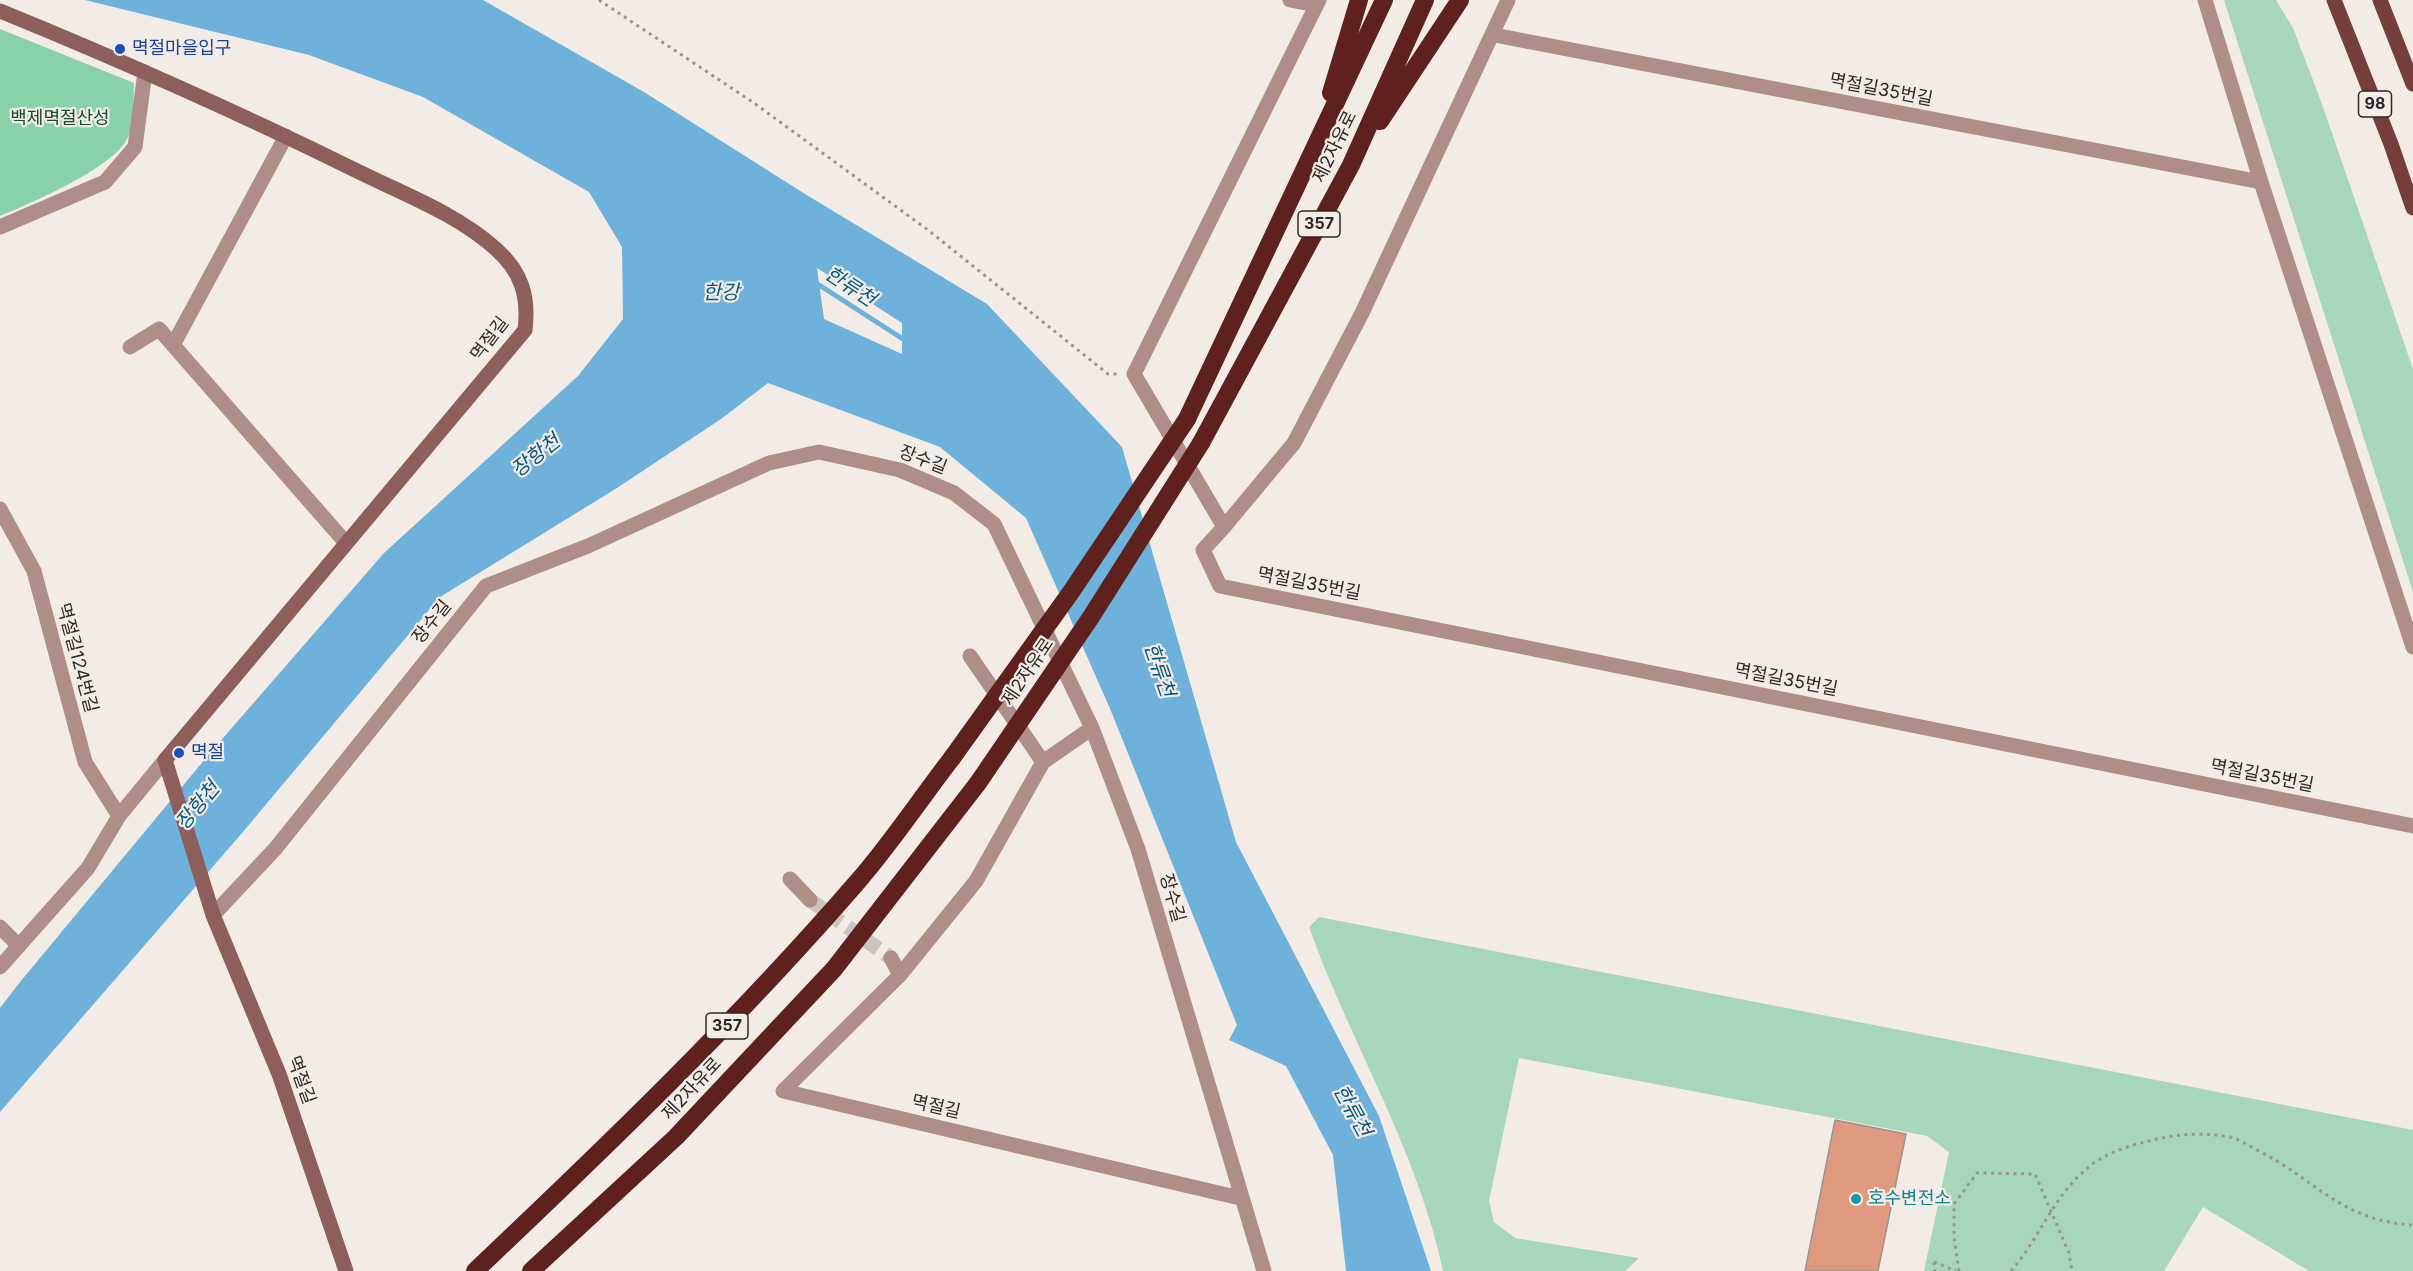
<!DOCTYPE html>
<html>
<head>
<meta charset="utf-8">
<style>
  body { margin:0 }
  canvas { display:block; background:#f3ebe6 }
</style>
</head>
<body>
<canvas width="2413" height="1271"></canvas>
<script>
const ctx = document.querySelector('canvas').getContext('2d');
ctx.lineJoin = 'round';
function paint(path, color) {
  ctx.fillStyle = color;
  ctx.fill(path, 'evenodd');
}
function trace(path, color, width, dash) {
  ctx.strokeStyle = color;
  ctx.lineWidth = width;
  ctx.lineCap = dash ? 'butt' : 'round';
  ctx.setLineDash(dash || []);
  ctx.stroke(path);
}
function write(font, color, halo, rows, align = 'center') {
  ctx.font = font + ' Inter,"Noto Sans KR",sans-serif';
  ctx.lineWidth = 4.5;
  ctx.setLineDash([]);
  ctx.textBaseline = 'middle';
  ctx.strokeStyle = halo;
  ctx.fillStyle = color;
  for (const [text, x, y, turn = 0] of rows) {
    ctx.save();
    ctx.translate(x, y);
    ctx.rotate((+turn || 0) * Math.PI / 180);
    ctx.textAlign = isNaN(turn) ? turn : align;
    if (halo) ctx.strokeText(text, 0, 0);
    ctx.fillText(text, 0, 0);
    ctx.restore();
  }
}
paint(new Path2D(`
  M2224,0H2276L2293,28L2322,104L2413,369V592Z
  M1319,917L2413,1130V1271H2309L2203,1207L2164,1271H1924L1949,1152L1927,1136L1519,1058L1489,1201L1494,1222L1515,1238L1639,1258L1625,1271H1443C1418,1151 1350,1042 1309,927Z`), '#a8d6bb');
paint(new Path2D(`
  M0,29L134,83C133,100 135,121 128,137C116,167 29,204 0,216Z`), '#89d1a9');
paint(new Path2D(`
  M85,0H483L644,92L805,194L987,304L1122,447L1236,842L1379,1116L1431,1271H1346L1333,1155L1286,1066L1229,1040L1237,1025L1111,711L1026,518L940,447L768,383L721,419L617,488L440,597L242,833L0,1112V1008L20,982L210,753L384,553L578,376L623,319L622,247L589,192L423,97L309,55ZM817,268L902,323V354L824,319Z`), '#6eb2dc');
trace(new Path2D(`
  M813,281L906,341`), '#6eb2dc', 5);
const building = new Path2D(`
  M1835,1120L1906,1134L1878,1271H1805Z`);
paint(building, '#df997f');
trace(building, '#9c9390', 1.5);
trace(new Path2D(`
  M810,900L891,958`), '#cbc4c0', 15, [15, 8]);
trace(new Path2D(`
  M599,0L754,103L928,230L1108,374H1119
  M1934,1262L1956,1271
  M1934,1262L1935,1271
  M1959,1271L1954,1237V1204L1977,1173L2035,1174L2069,1253L2072,1271
  M2011,1271C2038,1240 2052,1200 2083,1172C2100,1155 2127,1146 2149,1141C2175,1134 2203,1132 2230,1137C2240,1139 2250,1147 2259,1151C2317,1181 2342,1221 2413,1225`), '#9a9490', 3, [3, 4.5]);
trace(new Path2D(`
  M1290,0L1316,5
  M1319,0L1134,374L1224,527L1294,443L1362,313L1508,0
  M2205,0L2261,182L2413,647
  M1494,35L2261,182
  M0,227L105,182L135,147L145,72
  M173,345L286,136
  M130,347L159,329L346,543
  M0,509L34,571L85,762L119,816
  M1224,527L1203,550L1220,586L2413,826
  M970,656L1043,762
  M1092,728L1043,762L976,881L900,975L783,1091L1240,1198
  M790,879L810,900
  M213,915L275,849L486,586L588,546L769,463L819,452L900,470L954,493L994,524L1092,728L1138,849L1264,1271
  M0,927L19,946
  M891,958L900,975
  M0,967L88,868L119,816L165,760`), '#af8d89', 15);
trace(new Path2D(`
  M0,11C120,60 237,112 353,169C401,193 456,213 496,249C522,272 529,297 525,330L165,760L213,915L279,1074L346,1271`), '#8e5f5a', 15);
trace(new Path2D(`
  M2334,0L2391,144L2413,208
  M2380,0L2413,84`), '#763e3a', 15);
trace(new Path2D(`
  M1331,93L1359,0
  M1380,121L1460,0
  M1187,419L1384,0
  M1201,443L1351,165L1425,0
  M475,1271C608,1145 739,1019 859,880C892,842 921,798 952,758
  M531,1271L676,1137L834,969L978,783`), '#5f211e', 18);
trace(new Path2D(`
  M952,758L1071,592L1187,419
  M978,783L1091,617L1201,443`), '#5f211e', 18);
for (const [x, y, r, color] of [
  [120,49,6,"#1a4fb4"],
  [179,753,6,"#1a4fb4"],
  [1856,1199,6,"#0f9aa8"]
]) {
  const dot = new Path2D();
  dot.arc(x, y, r, 0, 2 * Math.PI);
  ctx.fillStyle = color;
  ctx.fill(dot);
  trace(dot, '#f3ebe6', 2);
}
for (const [x, y, w] of [
  [2375,104,33],
  [1319,224,42],
  [727,1026,42]
]) {
  const box = new Path2D();
  box.roundRect(x - w / 2, y - 13, w, 26, 4.5);
  ctx.fillStyle = '#f3ebe6';
  ctx.fill(box);
  trace(box, '#2b2826', 1.5);
}
write('bold 16px', '#2b2826', null, [
  ["98",2375,104],
  ["357",1319,224],
  ["357",727,1026]
]);
write('18px', '#164399', '#f3ebe6', [
  ["멱절마을입구",132,49],
  ["멱절",191,753]
], 'left');
write('18px', '#2b2826', '#f3ebe6', [
  ["멱절길35번길",1881,90,11],
  ["제2자유로",1335,147,-64],
  ["멱절길",490,339,-53],
  ["장수길",923,460,21],
  ["멱절길35번길",1309,584,11],
  ["장수길",432,622,-51],
  ["멱절길124번길",77,658,75],
  ["제2자유로",1028,672,-56],
  ["멱절길35번길",1786,680,11],
  ["멱절길35번길",2262,776,11],
  ["장수길",1172,898,74],
  ["멱절길",301,1080,70],
  ["제2자유로",692,1089,-47],
  ["멱절길",936,1107,13]
]);
write('18px', '#144c32', '#f3ebe6', [
  ["백제멱절산성",60,119]
]);
write('18px', '#0d838f', '#f3ebe6', [
  ["호수변전소",1868,1199]
], 'left');
write('italic 20px', '#005981', '#f3ebe6', [
  ["한류천",850,287,33],
  ["한강",721,293],
  ["장항천",536,456,-38],
  ["한류천",1159,670,71],
  ["장항천",198,806,-50],
  ["한류천",1352,1111,61]
]);
</script>
</body>
</html>
